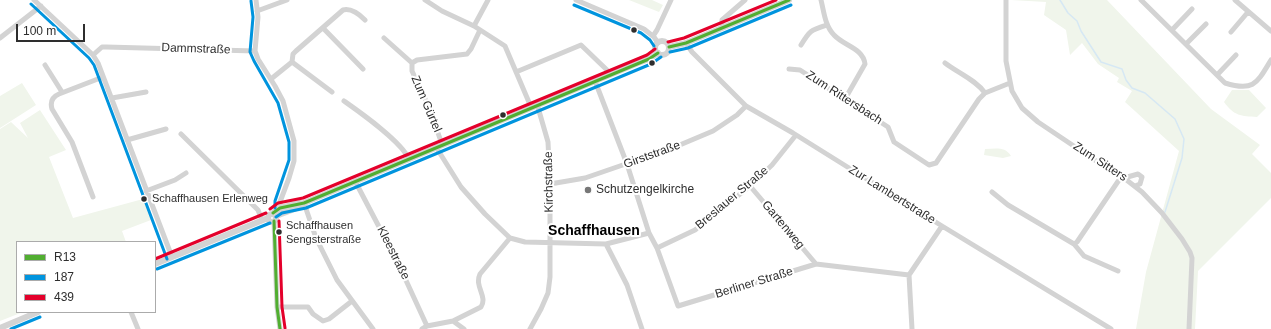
<!DOCTYPE html>
<html>
<head>
<meta charset="utf-8">
<style>
  body { margin:0 }
  #map { position:relative; width:1271px; height:329px; overflow:hidden; background:#fff; font-family:Helvetica,sans-serif }
  canvas { display:block }
  .legend { position:absolute; left:16px; top:241px; width:140px; height:72px; box-sizing:border-box; background:#fff; border:1px solid #ababab; margin:0; padding:5px 7px; list-style:none; font-size:12px; color:#2e2e2e }
  .legend li { display:flex; align-items:center; gap:8px; height:20px }
  .legend b { width:20px; border:1px solid #ababab }
  .scale { position:absolute; left:16px; top:24px; width:69px; height:18px; box-sizing:border-box; border:2px solid #2e2e2e; border-top:0; padding-left:5px; font-size:12px; line-height:14px; white-space:nowrap; color:#2e2e2e; -webkit-text-stroke:3px #fff; paint-order:stroke }
</style>
</head>
<body>
<div id="map">
<canvas width="1271" height="329"></canvas>
<ul class="legend">
<li><b style="height:5px;background:#51ae31"></b>R13</li>
<li><b style="height:5px;background:#0094de"></b>187</li>
<li><b style="height:5px;background:#e4002b"></b>439</li>
</ul>
<div class="scale">100 m</div>
</div>
<script>
const ctx = document.querySelector('canvas').getContext('2d');
ctx.lineJoin = 'round';
function paint(path, color) {
  ctx.fillStyle = color;
  ctx.fill(path, 'evenodd');
}
function trace(path, color, width, dash) {
  ctx.strokeStyle = color;
  ctx.lineWidth = width;
  ctx.lineCap = dash ? 'butt' : 'round';
  ctx.setLineDash(dash || []);
  ctx.stroke(path);
}
function write(font, color, halo, rows, align = 'center') {
  ctx.font = font + ' Helvetica,sans-serif';
  ctx.lineWidth = 4;
  ctx.setLineDash([]);
  ctx.textBaseline = 'middle';
  ctx.strokeStyle = halo;
  ctx.fillStyle = color;
  for (const [text, x, y, turn = 0] of rows) {
    ctx.save();
    ctx.translate(x, y);
    ctx.rotate((+turn || 0) * Math.PI / 180);
    ctx.textAlign = isNaN(turn) ? turn : align;
    if (halo) ctx.strokeText(text, 0, 0);
    ctx.fillText(text, 0, 0);
    ctx.restore();
  }
}
paint(new Path2D(`
  M629,0H652L663,5L659,12Z
  M1011,0H1107L1211,109L1260,145L1252,154L1271,173V198L1198,271L1195,329H1136L1146,272L1179,151L1125,102L1132,91L1117,82L1119,78L1098,64L1082,43L1070,55L1066,30L1044,15L1046,2Z
  M22,83L36,105L0,128V96Z
  M1232,90H1249L1266,108L1257,117C1241,116 1234,116 1224,102Z
  M40,110L66,150L49,157L73,218L143,199L151,220L122,231L126,242H17V312H23L0,321V129L11,122L28,138L20,123Z
  M985,149C995,149 1005,146 1011,156L1003,158L984,155Z`), '#f0f5eb');
trace(new Path2D(`
  M1060,0L1068,13L1077,21L1081,31L1101,62L1122,69L1126,80L1132,88L1145,93L1175,119L1184,139L1182,158L1165,212`), '#d6e8f4', 1.5);
trace(new Path2D(`
  M34,0L93,55L98,63L172,257
  M256,0L258,17L255,51L258,59L275,86L283,101L294,141V161L289,178L280,202V208
  M425,0L442,11L474,26L505,46L531,107
  M576,0L644,29L654,37L658,43
  M821,0C824,12 825,26 834,35C844,46 863,48 865,64L845,99
  M1006,0V61L1012,91L1022,108L1038,122L1111,171L1124,178L1142,192L1162,213L1182,239L1190,252L1192,258L1189,329
  M1141,0L1225,83C1254,92 1257,83 1271,60
  M1235,0L1271,31
  M257,11L287,0
  M474,26L488,0
  M323,28L363,69
  M722,28V20L745,0
  M1172,30L1192,9
  M1231,32L1248,12
  M653,36L657,30L671,0
  M0,38L41,6
  M384,38L412,63
  M686,43L692,52L746,106L793,133L942,226L1111,329
  M1186,44L1206,24
  M801,45C810,30 811,30 827,25
  M93,55L102,47H106L255,51
  M292,62L332,92
  M945,63C958,73 976,80 985,93
  M45,65L62,92
  M789,69L800,70L888,127L894,142L929,165L936,163L979,99L985,93L1010,83
  M516,72L581,45L607,70L609,75
  M1217,75L1236,55
  M271,79L292,62L293,54L296,51L343,10C351,8 360,15 365,20
  M595,81L627,164L649,233L657,248L678,306L816,264L909,275
  M112,98L146,92
  M344,101C361,113 401,141 409,159
  M181,134L258,210L262,220
  M127,140L166,129
  M442,144L427,103L412,71V63L417,60L467,54L471,49L480,30
  M436,147L461,187L485,214L510,238L480,274C474,287 488,296 481,307L453,321
  M1124,178L1138,174L1142,177L1140,184L1135,186
  M355,181L398,263L427,326
  M550,184L585,178L675,147L713,131L737,115L746,106
  M750,186L816,264
  M146,191L175,180L186,173
  M992,192L1008,205L1074,244L1077,242L1121,177
  M93,197L72,142L52,109C50,102 52,97 59,94L103,77
  M304,203L316,238L337,280L373,329
  M274,221L277,307L280,329
  M510,238L525,242L606,244L649,233
  M606,244L627,285L642,329
  M1074,244L1084,256L1118,271
  M657,248L695,230L750,186L772,165L796,135
  M277,307H308L313,314L323,321L329,319L352,301
  M131,312L138,329
  M422,329L427,326L453,321L464,329
  M530,329L541,309L548,293L550,277V184L548,142L537,104
  M912,329L909,275L942,226`), '#d3d3d3', 5);
trace(new Path2D(`
  M655 48a7 7 0 1 1 14 0a7 7 0 1 1-14 0Z
  M669,47L686,43L789,0
  M273,213L280,208L300,203
  M268 218a4 4 0 1 1 8 0a4 4 0 1 1-8 0Z
  M276,216L297,208L304,203L638,63L649,59L658,53
  M155,264L268,218
  M0,328L38,312`), '#d3d3d3', 6);
trace(new Path2D(`
  M669,47L686,43L789,0
  M273,213L280,208L304,203L649,59L658,53
  M274,221L277,307L280,329`), '#51ae31', 3);
trace(new Path2D(`
  M251,1L253,17L250,52L254,61L278,103L289,142V160L275,201V208
  M31,4L89,58L94,65L167,259
  M574,5L641,33L650,40L654,46
  M670,52L688,48L791,5
  M276,217L282,213L306,208L651,64L661,57
  M157,269L270,223
  M11,329L40,317`), '#0094de', 3);
trace(new Path2D(`
  M668,42L684,38L776,0
  M270,209L278,203L303,198L647,55L655,49
  M279,221L282,307L285,328
  M155,259L266,213`), '#e4002b', 3);
for (const [x, y, r, color] of [
  [634,30,3.5,"#2e2e2e"],
  [652,63,3.5,"#2e2e2e"],
  [503,115,3.5,"#2e2e2e"],
  [588,190,4,"#777"],
  [144,199,3.5,"#2e2e2e"],
  [279,232,3.5,"#2e2e2e"]
]) {
  const dot = new Path2D();
  dot.arc(x, y, r, 0, 2 * Math.PI);
  ctx.fillStyle = color;
  ctx.fill(dot);
  trace(dot, '#fff', 1.5);
}
write('11px', '#2e2e2e', '#fff', [
  ["Schaffhausen Erlenweg",152,199],
  ["Schaffhausen",286,226],
  ["Sengsterstraße",286,240]
], 'left');
write('12px', '#2e2e2e', '#fff', [
  ["Dammstraße",196,49,2],
  ["Zum Rittersbach",844,98,33],
  ["Zum Gürtel",426,104,67],
  ["Girststraße",652,155,-20],
  ["Zum Sitters",1100,162,33],
  ["Kirchstraße",549,182,-91],
  ["Zur Lambertstraße",892,195,32],
  ["Breslauer Straße",732,198,-40],
  ["Gartenweg",783,225,50],
  ["Kleestraße",393,253,63],
  ["Berliner Straße",754,283,-17]
]);
write('12px', '#2e2e2e', '#fff', [
  ["Schutzengelkirche",596,190]
], 'left');
write('bold 14px', '#000', '#fff', [
  ["Schaffhausen",594,231]
]);
</script>
</body>
</html>
